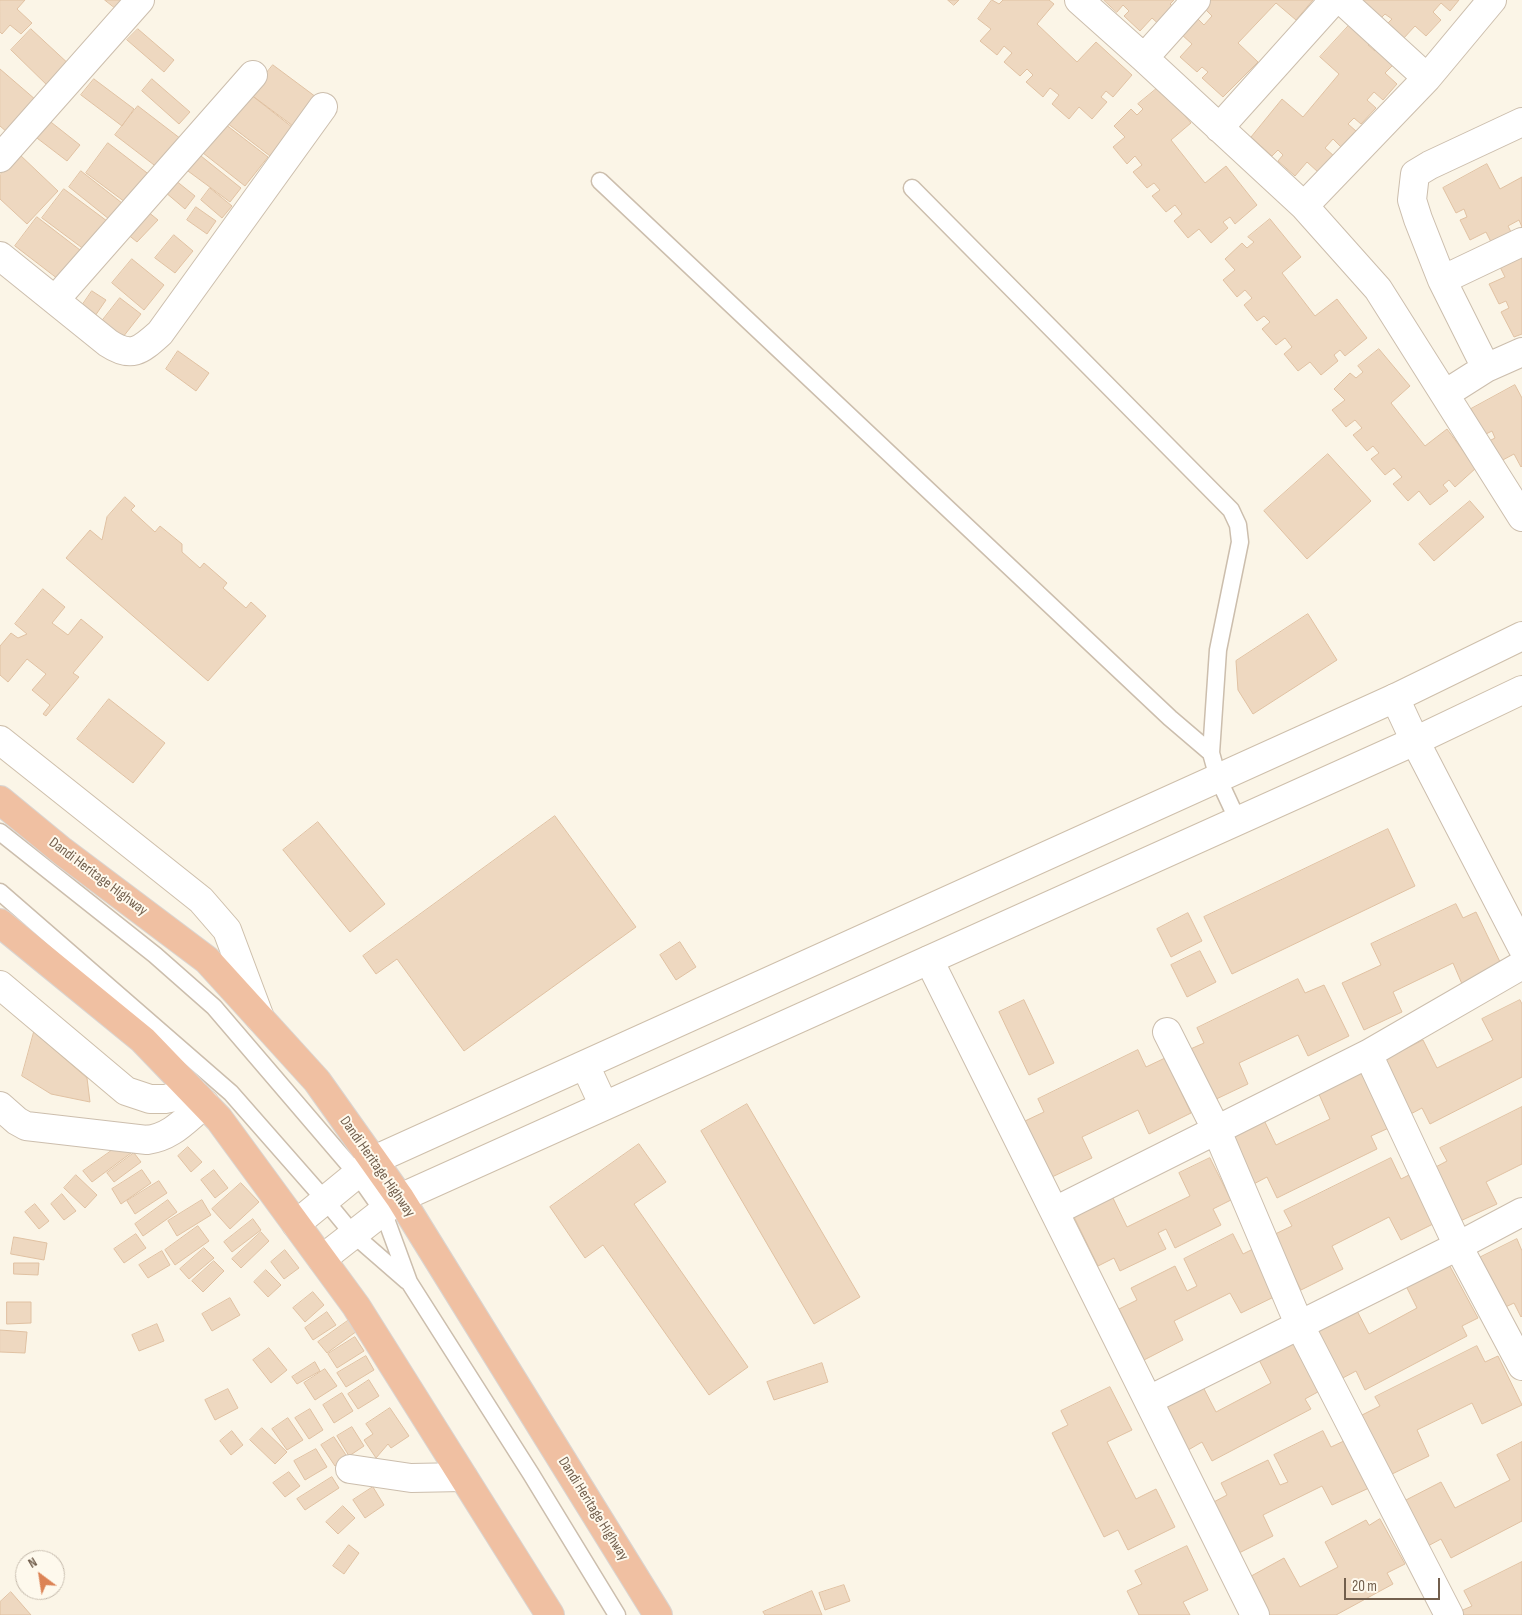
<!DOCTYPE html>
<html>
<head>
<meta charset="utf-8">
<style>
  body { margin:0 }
  #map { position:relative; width:1522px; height:1615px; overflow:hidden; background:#fbf5e7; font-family:"Sofia Sans Condensed",sans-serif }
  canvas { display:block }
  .north { position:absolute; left:15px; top:1550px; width:50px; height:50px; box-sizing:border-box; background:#fef9ed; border:1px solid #c6bbad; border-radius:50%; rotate:329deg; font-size:14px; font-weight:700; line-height:20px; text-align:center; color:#725f4d }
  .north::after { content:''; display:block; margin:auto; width:18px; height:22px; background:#dc8355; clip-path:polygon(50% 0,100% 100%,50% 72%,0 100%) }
  .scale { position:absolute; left:1344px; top:1578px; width:96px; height:22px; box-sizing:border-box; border:2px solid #725f4d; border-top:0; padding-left:6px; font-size:15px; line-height:18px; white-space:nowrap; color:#725f4d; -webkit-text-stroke:4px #fef9ed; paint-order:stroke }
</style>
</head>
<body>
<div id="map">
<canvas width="1522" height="1615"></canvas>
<div class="north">N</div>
<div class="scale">20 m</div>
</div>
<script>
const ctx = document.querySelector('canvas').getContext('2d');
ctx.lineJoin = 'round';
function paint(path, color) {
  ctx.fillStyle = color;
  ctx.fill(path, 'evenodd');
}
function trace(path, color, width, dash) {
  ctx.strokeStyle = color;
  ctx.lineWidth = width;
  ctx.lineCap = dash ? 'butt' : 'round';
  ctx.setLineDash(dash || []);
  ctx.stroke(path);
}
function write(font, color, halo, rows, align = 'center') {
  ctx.font = font + ' "Sofia Sans Condensed",sans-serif';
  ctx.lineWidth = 4;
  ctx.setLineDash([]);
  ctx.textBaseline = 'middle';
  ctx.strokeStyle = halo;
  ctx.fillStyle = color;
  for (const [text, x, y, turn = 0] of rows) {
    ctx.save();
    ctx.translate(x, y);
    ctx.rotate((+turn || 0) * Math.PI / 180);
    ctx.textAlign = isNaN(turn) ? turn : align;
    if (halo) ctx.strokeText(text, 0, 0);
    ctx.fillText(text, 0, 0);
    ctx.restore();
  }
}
const building = new Path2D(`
  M0,0H25L17,9L32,23L21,34L10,25L2,34L0,32Z
  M105,0H125L118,10Z
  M948,0H959L954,5Z
  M992,0L999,4L1003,0H1049L1054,4L1037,24L1077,62L1096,42L1132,75L1113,97L1106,91L1101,97L1107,102L1092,119L1079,107L1069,119L1052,104L1059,95L1050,88L1043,97L1026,82L1033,75L1027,69L1020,76L1004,62L1012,53L1004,46L997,55L980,41L991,29L978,19Z
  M1104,0H1174L1170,4L1179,11L1163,28L1152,18L1140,31L1124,16L1129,11L1123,5L1117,12Z
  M1211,0H1313L1296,20L1276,3L1238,43L1258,62L1223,97L1202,78L1208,72L1202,67L1197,72L1180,57L1192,44L1181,34L1196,17L1204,25L1212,16L1204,8Z
  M1360,0H1459L1450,11L1441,3L1433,12L1441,20L1426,36L1415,26L1403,39L1387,24L1392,19L1385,14L1379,20Z
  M1353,21L1374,39L1368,45L1375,51L1380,46L1396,62L1385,73L1397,84L1383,100L1374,92L1367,100L1376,108L1361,124L1354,118L1348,124L1356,131L1341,147L1333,139L1325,148L1334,156L1318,172L1307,162L1295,176L1278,161L1283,155L1278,150L1272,156L1251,137L1282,99L1303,117L1339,74L1320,57Z
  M31,29L72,67L51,89L11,50Z
  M138,29L174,60L164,72L127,40Z
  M273,65L316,97L293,126L250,94Z
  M0,69L36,100L8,133L0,126Z
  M94,79L134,109L122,126L81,95Z
  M152,79L190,112L179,124L142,91Z
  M1160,86L1191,123L1171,140L1205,183L1226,166L1257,205L1235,224L1230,217L1223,222L1228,228L1211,243L1199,229L1188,238L1174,221L1182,214L1175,205L1166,212L1152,196L1160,190L1154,183L1147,188L1133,172L1142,165L1135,156L1127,164L1113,147L1125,137L1114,126L1131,109L1137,115L1143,109L1138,104Z
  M250,94L292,127L270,156L227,123Z
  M138,106L181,139L158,168L115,135Z
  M47,119L80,145L67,161L33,135Z
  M225,124L268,157L245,186L203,153Z
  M108,143L151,176L129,205L86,173Z
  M19,154L58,191L27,224L0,199V175Z
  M201,156L241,188L230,202L188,171Z
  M1487,164L1500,189L1522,177V227L1519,220L1508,226L1513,236L1493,246L1486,232L1470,240L1460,220L1467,217L1464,209L1456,213L1443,188Z
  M81,171L122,203L109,219L69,187Z
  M175,180L195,196L185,209L165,192Z
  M210,188L232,206L222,218L201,200Z
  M64,189L107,221L85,250L42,218Z
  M196,207L216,221L207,234L187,220Z
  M147,211L158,220L137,242L126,233Z
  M37,217L80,250L58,279L15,246Z
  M1270,219L1301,257L1282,273L1315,316L1337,299L1367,338L1345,356L1340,350L1334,355L1338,361L1321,375L1310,362L1298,371L1284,354L1292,347L1285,338L1276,345L1262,329L1270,322L1264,316L1257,321L1244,305L1252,298L1245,290L1237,297L1223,280L1235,270L1225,259L1242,243L1247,248L1254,242L1248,237Z
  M174,235L193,251L175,273L155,258Z
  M1518,252L1522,260V334L1514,337L1501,312L1509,308L1506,301L1499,304L1489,284L1505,277L1498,263Z
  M132,259L164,285L144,310L112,283Z
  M92,291L106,300L95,316L81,307Z
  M120,298L141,314L123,337L102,321Z
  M1379,349L1410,386L1391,403L1425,446L1447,429L1476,468L1455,487L1449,480L1443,485L1448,491L1430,505L1419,491L1408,501L1393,484L1402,477L1394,468L1385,475L1371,459L1379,453L1373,446L1367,451L1353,435L1362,428L1355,420L1346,427L1332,410L1345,400L1334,389L1350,373L1356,378L1363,372L1358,366Z
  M178,351L209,373L196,391L166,369Z
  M1515,385L1522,398V466L1521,467L1514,454L1499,462L1489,441L1495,438L1492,431L1484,435L1471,409Z
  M1328,454L1371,501L1307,559L1264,511Z
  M125,497L135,506L131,510L155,532L160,526L182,544V552L200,568L204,563L227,583L223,588L246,608L251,602L266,616L208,681L66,558L90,530L102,540L107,517Z
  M1470,501L1484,517L1434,561L1419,544Z
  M43,589L65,607L52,623L68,635L81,619L103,637L73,673L79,677L46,716L43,714L50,705L32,690L46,674L27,659L8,682L0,675V646L11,633L18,638L27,634L15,624Z
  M1308,614L1337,660L1253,714L1238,690L1236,661Z
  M109,699L165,743L133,783L77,739Z
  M555,816L636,927L464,1051L397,959L376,974L363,956Z
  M318,822L385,904L350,932L283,850Z
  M1388,829L1415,886L1232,974L1204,917Z
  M1456,904L1463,918L1476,912L1502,966L1462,984L1453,963L1393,992L1402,1012L1364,1030L1342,983L1381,965L1371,944Z
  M1188,913L1202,941L1171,957L1157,929Z
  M680,942L696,967L676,980L660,955Z
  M1200,951L1216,982L1187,997L1171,965Z
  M1298,979L1305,993L1324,985L1349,1036L1308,1056L1298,1035L1239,1063L1248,1084L1210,1102L1186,1051L1204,1043L1197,1028Z
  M1024,1000L1054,1063L1029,1075L999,1012Z
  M1520,1000L1522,1004V1077L1430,1124L1422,1108L1405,1117L1377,1063L1423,1040L1437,1068L1493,1040L1482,1019Z
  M34,1032L87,1078L90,1102L51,1094L22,1076Z
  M1138,1050L1146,1067L1165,1058L1191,1113L1149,1134L1138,1110L1082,1137L1092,1158L1052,1177L1025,1121L1044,1112L1038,1099Z
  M1363,1070L1391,1127L1371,1136L1377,1149L1277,1198L1267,1177L1248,1187L1224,1137L1263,1118L1276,1145L1330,1119L1318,1092Z
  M747,1104L860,1297L814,1324L701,1131Z
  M1522,1107V1164L1486,1182L1497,1204L1456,1223L1430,1170L1447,1161L1440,1148Z
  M124,1142L131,1153L92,1182L83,1171Z
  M639,1144L666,1182L634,1204L748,1367L709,1395L603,1245L585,1258L550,1207Z
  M188,1147L202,1162L191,1172L178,1156Z
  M134,1153L141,1162L114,1182L107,1173Z
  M1210,1158L1231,1200L1213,1209L1221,1225L1175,1248L1166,1229L1158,1233L1166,1249L1120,1271L1114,1258L1098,1266L1073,1215L1112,1196L1127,1227L1190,1196L1179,1173Z
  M1391,1158L1401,1179L1415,1172L1439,1221L1401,1240L1389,1217L1332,1246L1343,1269L1301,1290L1273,1235L1292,1226L1284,1211Z
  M142,1170L151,1183L121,1204L112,1189Z
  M214,1170L228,1188L215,1198L201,1180Z
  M76,1175L97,1195L85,1208L64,1188Z
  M159,1181L167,1193L135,1214L127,1201Z
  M241,1183L259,1202L230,1229L212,1209Z
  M62,1194L76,1211L64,1220L51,1204Z
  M168,1200L177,1212L143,1236L135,1224Z
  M202,1200L211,1215L177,1236L168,1221Z
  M35,1204L49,1221L39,1229L25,1212Z
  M253,1219L261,1230L232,1252L224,1242Z
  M198,1226L209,1241L175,1265L165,1250Z
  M261,1232L269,1241L241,1268L232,1259Z
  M136,1234L146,1248L124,1263L114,1249Z
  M1233,1234L1243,1254L1257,1247L1280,1294L1241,1313L1230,1293L1174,1321L1183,1340L1144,1360L1119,1309L1137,1300L1131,1288L1175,1266L1187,1291L1197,1286L1184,1259Z
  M14,1237L47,1243L44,1260L11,1254Z
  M1517,1239L1522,1251V1316L1521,1317L1514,1303L1499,1310L1475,1260Z
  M204,1248L214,1258L189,1279L180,1269Z
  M285,1250L299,1268L284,1279L271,1262Z
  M162,1251L170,1265L148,1278L139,1265Z
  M1446,1259L1478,1318L1462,1326L1467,1336L1365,1390L1356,1371L1339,1380L1312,1330L1355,1307L1369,1334L1417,1308L1404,1282Z
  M214,1261L224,1271L203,1292L192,1281Z
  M14,1263H39L38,1275L14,1274Z
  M266,1270L281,1285L268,1297L254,1282Z
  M313,1292L324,1305L305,1322L293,1308Z
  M230,1298L240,1315L212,1331L202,1314Z
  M7,1302H31V1323L7,1324Z
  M327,1312L336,1325L313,1340L305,1328Z
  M349,1320L357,1331L327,1353L318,1342Z
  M157,1324L164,1341L139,1351L132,1335Z
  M0,1330L27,1332L25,1353L0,1352Z
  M355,1337L364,1351L337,1368L328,1354Z
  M1299,1337L1325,1388L1305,1399L1311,1409L1212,1461L1202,1442L1183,1453L1160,1407L1202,1385L1216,1412L1271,1383L1258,1358Z
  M1477,1346L1485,1362L1498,1356L1522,1405L1482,1424L1472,1403L1417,1430L1429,1456L1388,1476L1358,1417L1380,1406L1375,1397Z
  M269,1348L287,1370L271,1383L253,1360Z
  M366,1356L374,1370L346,1387L337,1373Z
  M315,1362L320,1371L297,1384L292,1377Z
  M822,1363L828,1382L774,1400L767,1382Z
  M325,1369L337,1386L315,1400L304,1383Z
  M369,1380L379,1396L358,1409L348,1394Z
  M1110,1387L1132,1430L1107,1442L1136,1499L1156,1489L1175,1527L1128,1550L1118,1530L1104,1537L1052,1433L1068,1425L1061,1411Z
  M228,1389L238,1408L215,1420L205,1400Z
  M342,1393L353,1411L334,1423L323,1405Z
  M390,1408L409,1436L391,1448L388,1444L376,1458L364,1440L373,1434L366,1424Z
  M310,1409L323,1430L309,1439L295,1418Z
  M288,1418L303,1440L287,1450L272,1429Z
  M352,1427L364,1446L349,1456L337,1436Z
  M262,1428L287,1452L275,1464L250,1440Z
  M232,1431L243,1445L231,1455L220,1441Z
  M1323,1431L1331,1447L1346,1440L1369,1488L1332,1505L1322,1486L1263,1515L1273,1536L1235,1555L1210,1504L1227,1495L1221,1483L1268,1460L1280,1485L1288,1482L1274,1455Z
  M334,1437L348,1458L335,1466L321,1445Z
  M1522,1442V1521L1451,1558L1441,1539L1426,1547L1404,1501L1441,1482L1455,1508L1510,1480L1497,1455Z
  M316,1449L327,1467L305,1480L294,1461Z
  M289,1472L300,1486L285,1497L273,1483Z
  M332,1477L339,1488L305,1510L297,1499Z
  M373,1487L384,1505L365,1518L353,1500Z
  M343,1506L355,1518L338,1534L326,1522Z
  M1380,1519L1405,1564L1387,1573L1393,1584L1336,1615H1262L1244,1580L1284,1558L1300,1587L1338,1567L1325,1542L1366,1520L1369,1525Z
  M349,1545L359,1553L344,1574L333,1566Z
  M1187,1546L1208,1590L1183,1602L1190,1615H1139L1127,1591L1142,1584L1135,1571Z
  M1522,1562V1615H1457L1456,1613L1472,1606L1464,1591Z
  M844,1585L850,1601L825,1610L819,1593Z
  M812,1591L822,1615H765L763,1612Z
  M11,1592L31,1615H0V1602Z`);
paint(building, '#eed8c0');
trace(building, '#e0c1a2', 1);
const lane = new Path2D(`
  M600,181L1170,718L1211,753
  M912,188L1231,510L1238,525L1240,542L1218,650L1211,753L1218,778L1238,821
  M0,832L155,955L214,1007L357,1174L383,1211L409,1282L531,1474L617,1615
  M0,892L231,1093L325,1200L353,1234L407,1281`);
const street = new Path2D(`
  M1079,0L1144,58L1304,206L1378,289L1522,517
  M1346,0L1347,5L1427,78
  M1144,58L1196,0
  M1219,128L1334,0
  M0,158L140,0
  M1304,206L1427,78L1492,0
  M0,256L108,343C132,359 141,350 160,333L323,107
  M1442,280L1522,242
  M55,300L253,75
  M1486,368L1442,280L1418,219L1412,200L1415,174L1430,165L1522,122
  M1445,394L1486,368L1522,352
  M1395,698L1415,741L1522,947
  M929,960L1255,1615
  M1167,1032L1217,1131L1299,1324L1449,1615
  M1368,1054L1458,1246L1522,1366
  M0,1106L17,1121L26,1126L147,1140C172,1137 186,1119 205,1104
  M1055,1211L1368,1054L1522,965
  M1149,1400L1458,1246L1522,1212
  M350,1469L411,1478L463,1477`);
const secondary = new Path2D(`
  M0,740L201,900L227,930L260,1018
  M0,985L126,1091L150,1099H165L194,1093
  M585,1065L604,1106
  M296,1224L374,1160L1395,698L1522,636
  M322,1259L400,1198L1415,741L1522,690`);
const highway = new Path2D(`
  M0,800L62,851L207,960L317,1081L400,1198L658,1615
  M0,923L143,1040L219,1119L356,1306L550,1615`);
trace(lane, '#ccbead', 19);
trace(street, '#ccbead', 30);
trace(secondary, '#cebfab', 30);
trace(highway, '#dad5d1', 30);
trace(lane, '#fff', 16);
trace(street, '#fff', 28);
trace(secondary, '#fff', 28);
trace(highway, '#f0c0a2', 28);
write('15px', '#725f4d', '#fef9ed', [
  ["Dandi Heritage Highway",98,877,37],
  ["Dandi Heritage Highway",377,1167,55],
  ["Dandi Heritage Highway",593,1509,58]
]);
</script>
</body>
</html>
